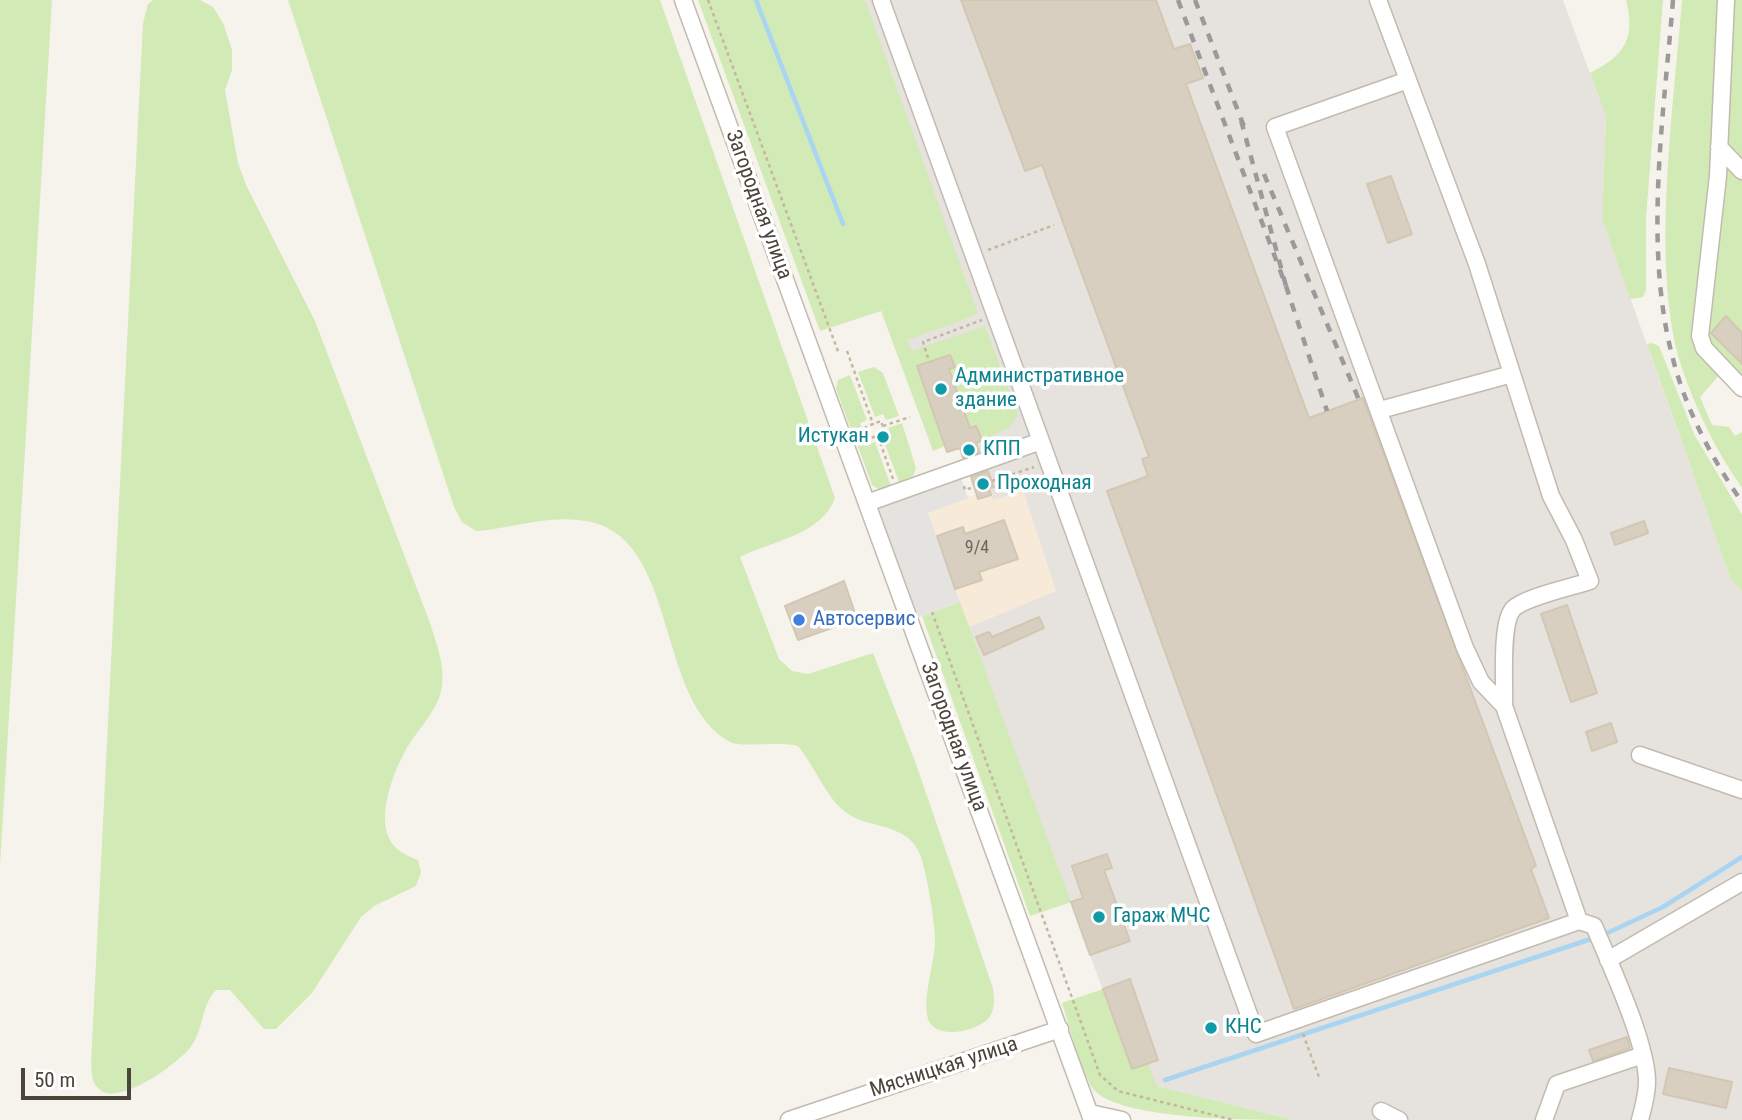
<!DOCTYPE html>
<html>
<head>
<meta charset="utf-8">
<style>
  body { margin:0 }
  #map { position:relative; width:1742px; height:1120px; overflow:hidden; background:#f6f3ec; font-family:"Roboto Condensed",sans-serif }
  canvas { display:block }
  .scale { position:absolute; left:21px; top:1068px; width:110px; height:32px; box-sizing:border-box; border:4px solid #4b4439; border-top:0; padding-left:9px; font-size:21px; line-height:24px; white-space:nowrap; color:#4b4439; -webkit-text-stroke:5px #fff; paint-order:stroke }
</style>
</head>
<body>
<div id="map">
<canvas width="1742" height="1120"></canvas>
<div class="scale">50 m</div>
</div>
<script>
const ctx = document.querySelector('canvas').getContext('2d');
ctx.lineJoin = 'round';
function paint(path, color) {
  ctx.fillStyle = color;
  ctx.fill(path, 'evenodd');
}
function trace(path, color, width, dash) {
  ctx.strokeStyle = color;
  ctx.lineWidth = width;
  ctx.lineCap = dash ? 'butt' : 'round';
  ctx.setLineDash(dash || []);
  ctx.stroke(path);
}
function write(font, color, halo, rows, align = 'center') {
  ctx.font = font + ' "Roboto Condensed",sans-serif';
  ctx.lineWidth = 7;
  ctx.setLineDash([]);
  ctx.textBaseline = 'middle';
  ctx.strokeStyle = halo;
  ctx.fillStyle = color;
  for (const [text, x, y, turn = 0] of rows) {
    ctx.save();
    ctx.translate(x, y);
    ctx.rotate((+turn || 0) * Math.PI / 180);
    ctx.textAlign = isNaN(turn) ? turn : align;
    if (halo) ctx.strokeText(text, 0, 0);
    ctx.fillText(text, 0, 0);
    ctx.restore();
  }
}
paint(new Path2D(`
  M1023,489L1056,591L969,627L928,512L977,494L991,495L994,500Z`), '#f7ead8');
paint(new Path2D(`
  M786,0H1563L1606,117L1602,219L1731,580L1742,591V1120H1294L1157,1086L1132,1069L969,627L1056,591L1023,490L993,500L991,495L978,499L960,448L947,452Z`), '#e6e2dd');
paint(new Path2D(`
  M0,0H52L0,866Z
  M153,0H200L213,7L224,25L232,50V70L225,90L238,163L247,187L315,321L430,623C436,643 445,664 442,686C439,709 420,727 408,746C395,768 377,812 389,838C394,850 407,856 418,860L421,872L416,886L374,906L361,917L312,993L276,1029H264L230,990H216C201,1005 204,1030 190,1048C177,1064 116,1109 98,1088C91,1081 92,1072 91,1063L143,23L148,4Z
  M288,0H660L835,498C822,535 771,541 740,557L779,659L792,671L808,674L873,653L915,761L993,988C994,998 996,1010 988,1019C976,1031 941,1039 930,1023C920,1007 934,964 935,944C936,927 926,865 918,850C903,822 866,829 844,811C827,798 813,764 798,746C779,741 741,748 730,742C655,701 679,542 591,522C551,513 515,528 476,531L462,522L454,507Z
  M698,0H865L978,314L907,340L912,351L985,326L1018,415L1009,428L982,440L976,426L970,428L949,369L955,367L950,355L917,366L945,446L933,451L881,311L820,331Z
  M1626,0H1663L1646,218V290L1643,297L1630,299L1602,219L1606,117L1590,73C1624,56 1636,39 1626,0Z
  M1682,0H1742V392L1722,372L1700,397L1712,425L1729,427L1735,436L1742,432V488C1716,451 1695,408 1681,365C1650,266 1674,105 1682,0Z
  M1652,343L1659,346L1694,434L1742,515V591L1731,580L1647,344Z
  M874,367L883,373L899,416L886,420L883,414L875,417L858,372Z
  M850,375L867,420L860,423L862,429L852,432L836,389L838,380Z
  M902,423L916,468L913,476L899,482L883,439L891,436L888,428Z
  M865,437L868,444L875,442L891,486L880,490L872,485L856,441Z
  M960,602L1071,902L1030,916L922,616Z
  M1103,989L1132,1069L1148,1064L1157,1086L1294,1120C1252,1120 1118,1120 1093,1089C1078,1065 1071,1030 1062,1003Z`), '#d2eab5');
paint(new Path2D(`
  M961,478L968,498L928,513L960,602L910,620L870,511Z`), '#e5e3e0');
trace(new Path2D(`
  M756,0L843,224
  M1603,935L1663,907L1742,857
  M1165,1080L1594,938`), '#a9d4f2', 4.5);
const building = new Path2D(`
  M961,0H1156L1174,49L1190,44L1203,78L1186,84L1309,418L1363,398L1536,866L1531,869L1549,918L1294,1009L1107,491L1148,476L1142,459L1149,457L1042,165L1025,171Z
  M1391,176L1412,234L1388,243L1367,184Z
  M1726,316L1742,333V364L1711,333Z
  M950,355L955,367L949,369L970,428L976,426L982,440L976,443L979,452L963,458L960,448L947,452L917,366Z
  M988,471L994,487L989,488L991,495L978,499L971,477Z
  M1004,520L1018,559L979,572L982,580L955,589L937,536L963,527L965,534Z
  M1644,521L1648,533L1615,545L1611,533Z
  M844,581L857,619L798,640L785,606Z
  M1567,605L1597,693L1571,702L1541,614Z
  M1039,617L1044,628L984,655L976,637L989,632L992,637Z
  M1611,723L1617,742L1592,751L1586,732Z
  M1107,854L1112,868L1104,870L1130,941L1090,955L1071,902L1083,898L1072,866Z
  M1130,979L1158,1060L1132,1069L1103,989Z
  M1627,1037L1630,1048L1593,1061L1589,1050Z
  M1669,1068L1732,1082L1726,1108L1663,1094Z`);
paint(building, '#d8cfc1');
trace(building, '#d3c7b4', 2);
const minor = new Path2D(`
  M683,0L1092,1120
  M881,0L1256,1034L1579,921L1504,706L1481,682L1465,648L1275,127L1408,80
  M1378,0L1477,264L1551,496L1574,540L1590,581C1572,587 1525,597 1513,609C1500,624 1505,685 1504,706
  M1726,0L1718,176L1700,336L1704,348L1742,388
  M1719,147L1742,171
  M1380,410L1512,374
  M867,503L1041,441
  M1640,755L1742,790
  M1579,921L1594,926C1610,964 1647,1043 1647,1082C1647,1095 1643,1108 1640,1120
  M1608,960L1742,882
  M1381,1111L1399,1120
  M1090,1113L1122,1120
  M789,1120L1060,1029
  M1544,1120L1557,1084L1643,1055`);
trace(minor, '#c2bbae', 19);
trace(new Path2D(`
  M708,0L839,354
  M988,250L1054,225
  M847,351L873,424L866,427L871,438L885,433L881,421L873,424
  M928,358L923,342L982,320
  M883,426L910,417
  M878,436L893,479
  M992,481L1034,467
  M964,486L965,490L974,487
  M932,612L1100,1075L1118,1091L1233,1120
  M1303,1034L1319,1077`), '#c4b79f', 2.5, [3.5, 3.5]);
trace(minor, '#fff', 16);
trace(new Path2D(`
  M1178,0L1286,286L1241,120
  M1195,0L1245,129
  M1673,0C1664,114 1643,247 1673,359C1686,410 1712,459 1742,502
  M1264,174L1359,400
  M1286,286L1327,411`), '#9a9a9a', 4.5, [9, 9]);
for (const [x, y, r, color] of [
  [941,389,7,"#0f9aa8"],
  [883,437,7,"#0f9aa8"],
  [969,450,7,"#0f9aa8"],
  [983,484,7,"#0f9aa8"],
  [799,620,7,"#3f7fe0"],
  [1099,917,7,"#0f9aa8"],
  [1211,1028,7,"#0f9aa8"]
]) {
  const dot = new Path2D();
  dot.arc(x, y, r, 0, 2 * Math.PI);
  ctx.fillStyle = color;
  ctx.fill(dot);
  trace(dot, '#fff', 2.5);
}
write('18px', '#6e675b', null, [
  ["9/4",977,548]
]);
write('21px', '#4b4439', '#fff', [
  ["Загородная улица",758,205,70],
  ["Загородная улица",953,737,70],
  ["Мясницкая улица",944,1068,-18]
]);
write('21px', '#0d838f', '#fff', [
  ["Административное",955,377],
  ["здание",955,401],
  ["Истукан",869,437,"right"],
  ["КПП",983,450],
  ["Проходная",997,484],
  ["Гараж МЧС",1113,917],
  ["КНС",1225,1028]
], 'left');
write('21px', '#366cbe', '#fff', [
  ["Автосервис",813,620]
], 'left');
</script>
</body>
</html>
